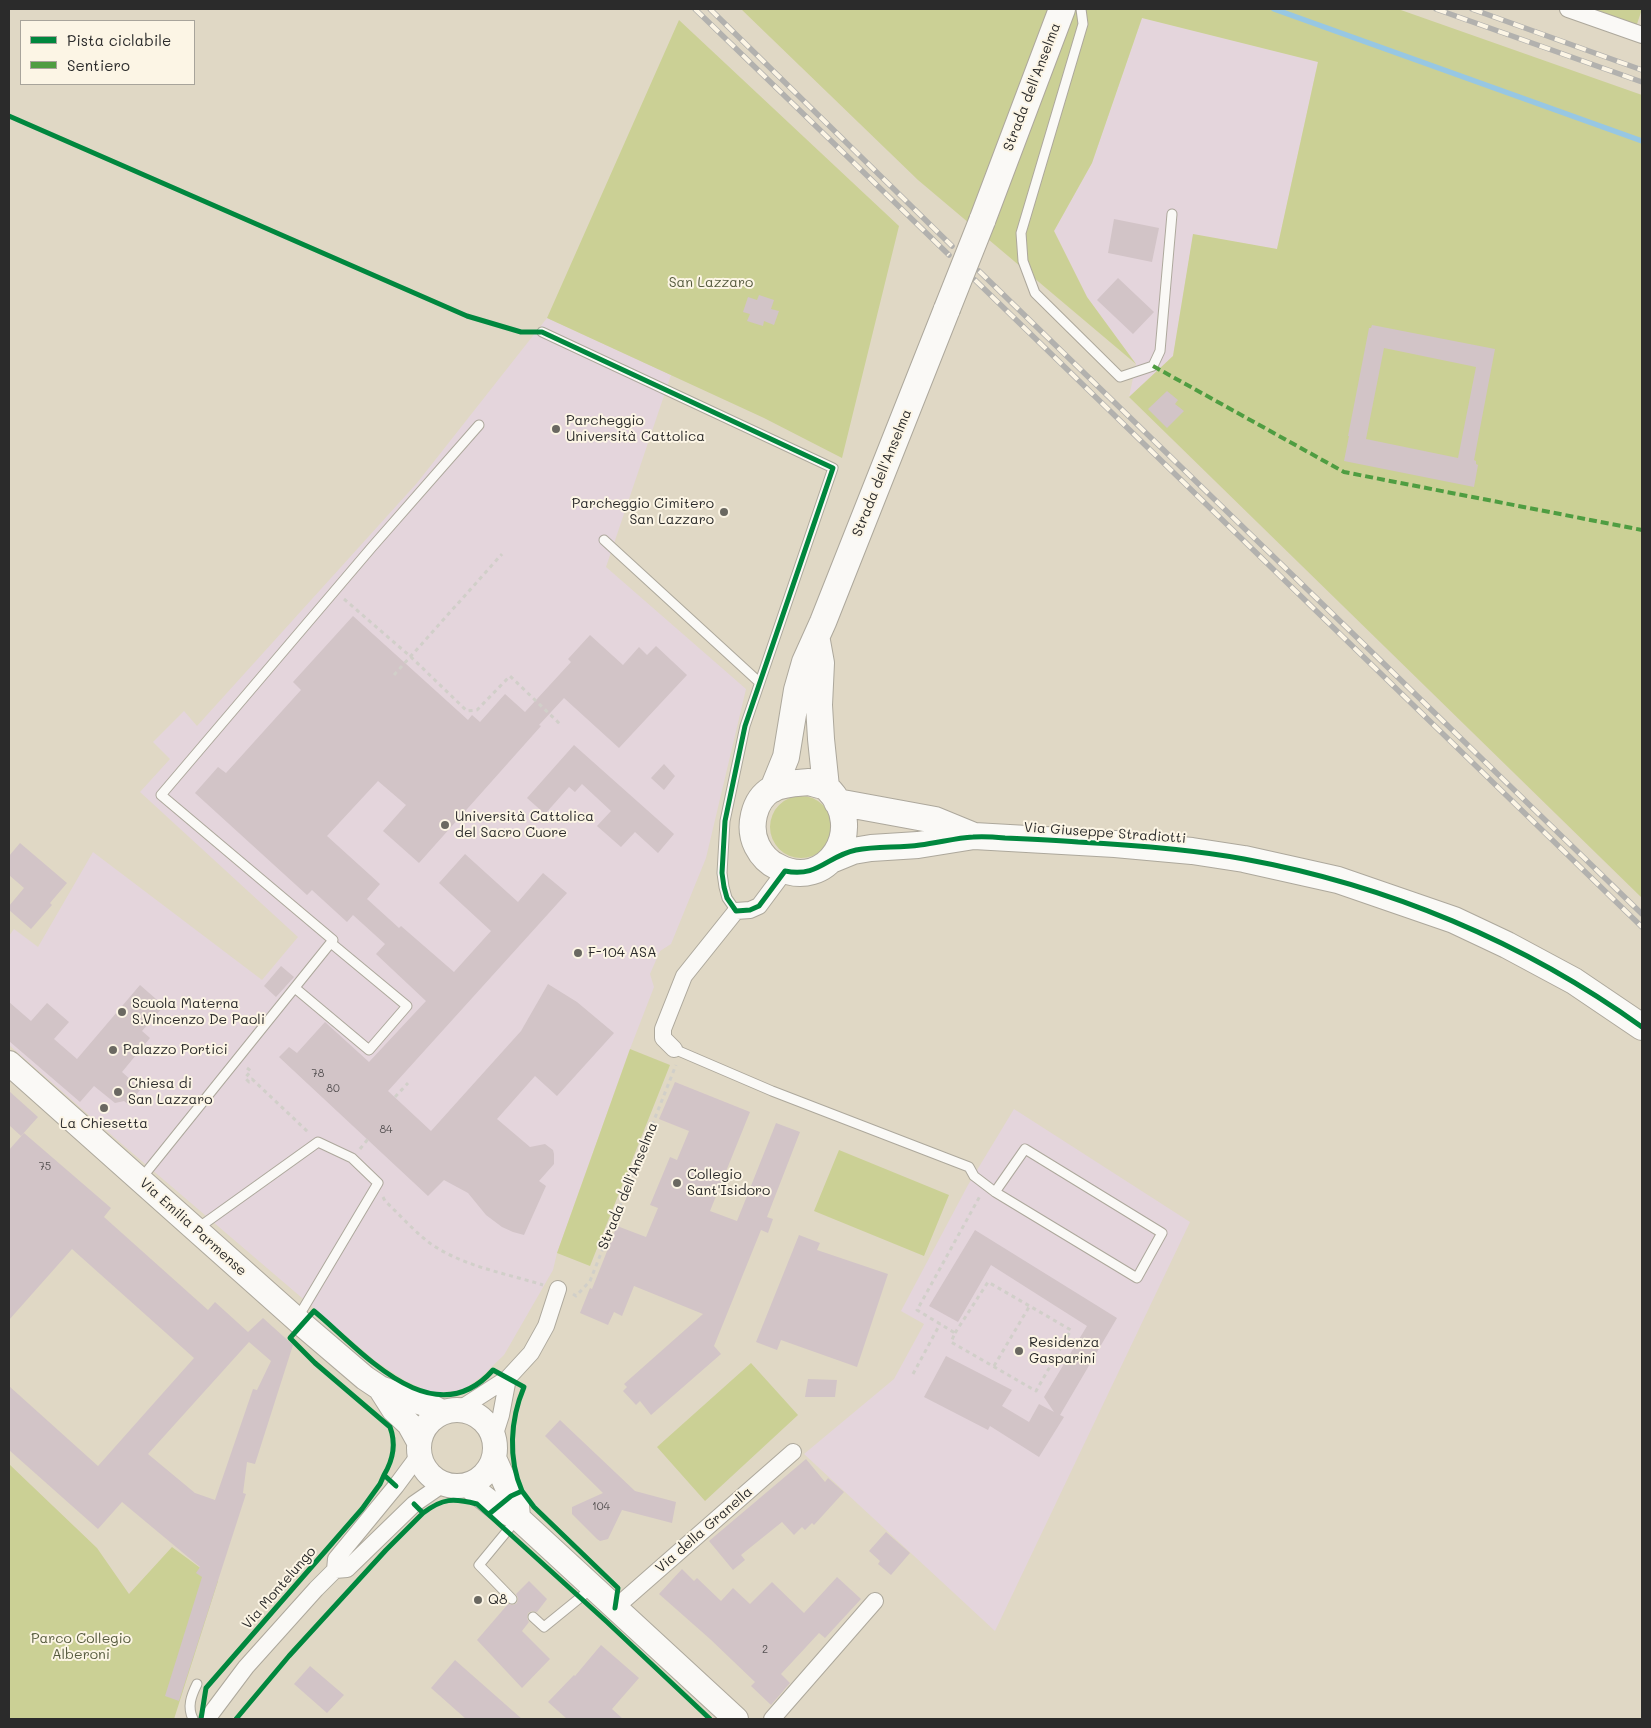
<!DOCTYPE html>
<html>
<head>
<meta charset="utf-8">
<style>
  body { margin:0 }
  #map { position:relative; width:1651px; height:1728px; overflow:hidden; background:#e0d8c5; font-family:Mali,sans-serif }
  canvas { display:block }
  .frame { position:absolute; inset:0; border:10px solid #2b2b2b; pointer-events:none }
  .legend { position:absolute; left:20px; top:20px; width:175px; height:65px; box-sizing:border-box; background:#fcf5e5; border:1px solid #a8a49b; margin:0; padding:6px 9px; list-style:none; font-size:15px; color:#2b2b2b }
  .legend li { display:flex; align-items:center; gap:10px; height:25px }
  .legend b { width:25px; border:1px solid #a8a49b }
</style>
</head>
<body>
<div id="map">
<canvas width="1651" height="1728"></canvas>
<div class="frame"></div>
<ul class="legend">
<li><b style="height:6px;background:#00873e"></b>Pista ciclabile</li>
<li><b style="height:6px;background:#4f9d41"></b>Sentiero</li>
</ul>
</div>
<script>
const ctx = document.querySelector('canvas').getContext('2d');
ctx.lineJoin = 'round';
function paint(path, color) {
  ctx.fillStyle = color;
  ctx.fill(path, 'evenodd');
}
function trace(path, color, width, dash) {
  ctx.strokeStyle = color;
  ctx.lineWidth = width;
  ctx.lineCap = dash ? 'butt' : 'round';
  ctx.setLineDash(dash || []);
  ctx.stroke(path);
}
function write(font, color, halo, rows, align = 'center') {
  ctx.font = font + ' Mali,sans-serif';
  ctx.lineWidth = 4;
  ctx.setLineDash([]);
  ctx.textBaseline = 'middle';
  ctx.strokeStyle = halo;
  ctx.fillStyle = color;
  for (const [text, x, y, turn = 0] of rows) {
    ctx.save();
    ctx.translate(x, y);
    ctx.rotate((+turn || 0) * Math.PI / 180);
    ctx.textAlign = isNaN(turn) ? turn : align;
    if (halo) ctx.strokeText(text, 0, 0);
    ctx.fillText(text, 0, 0);
    ctx.restore();
  }
}
paint(new Path2D(`
  M1142,18L1318,62L1277,249L1193,235L1173,356L1129,397L1136,364L1087,297L1054,231L1092,163Z
  M547,318L671,375L606,567L746,689L706,858L671,944L660,951L650,974L654,987L630,1049L557,1253L553,1270L504,1355L481,1377L467,1387L456,1391L432,1393L406,1381L377,1362L123,1145L9,1045V936L14,929L38,947L93,852L262,980L298,937L140,792L170,759L153,742L184,711L197,726L417,483Z
  M1014,1109L1190,1222L995,1631L804,1454L894,1379L924,1324L901,1311L968,1185Z`), '#e4d5dc');
paint(new Path2D(`
  M741,9H1398L1642,95V898L1129,397L1173,356L1193,234L1277,249L1318,62L1142,18L1092,163L1054,231L1087,297L1136,364L918,180Z
  M1586,9H1642L1634,33Z
  M679,20L899,226L842,458L764,418L547,318Z
  M770 827a31 31 0 1 1 62 0a31 31 0 1 1-62 0Z
  M630,1049L670,1065L590,1266L557,1253Z
  M839,1150L949,1195L924,1256L814,1211Z
  M751,1363L798,1415L705,1501L657,1447Z
  M9,1464L97,1548L129,1594L172,1547L218,1581L174,1719H9Z`), '#cbd095');
trace(new Path2D(`
  M1274,9L1642,141`), '#97c7e3', 5.5);
paint(new Path2D(`
  M1114,219L1159,228L1152,262L1108,253Z
  M1118,278L1154,312L1133,334L1097,300Z
  M759,295L774,300L771,309L779,311L774,325L764,321L763,326L747,321L750,314L743,312L748,297L757,300Z
  M1372,325L1495,349L1474,460L1476,461V464L1478,465L1474,487L1344,461L1349,436H1348L1369,328H1371ZM1384,348L1476,367L1458,458L1366,439Z
  M1167,391L1178,400L1175,404L1184,411L1167,428L1148,409Z
  M353,616L468,720L472,715L480,722L505,694L525,712L571,662L568,659L590,635L623,665L639,647L647,655L656,646L687,675L619,748L564,698L539,725L541,726L419,863L383,831L406,805L378,781L327,836L380,884L367,899L399,928L401,926L454,972L491,931L439,883L465,854L518,902L543,873L567,893L388,1091L431,1131L521,1031L548,984L577,1002L614,1033L557,1096L535,1076L497,1119L530,1147L545,1144L553,1150L554,1154V1164L539,1181L546,1186L524,1235L513,1232L502,1227L486,1215L468,1193L444,1180L428,1196L279,1057L289,1047L297,1053L325,1022L369,1062L426,1001L376,954L385,944L353,915L347,922L312,890L307,895L195,793L218,767L226,773L291,701L301,690L293,682Z
  M574,745L674,834L658,853L635,832L621,847L597,826L611,811L582,784L575,792L569,787L545,814L527,798Z
  M664,764L675,776L664,790L651,778Z
  M20,843L67,883L50,903L52,905L31,929L9,910V906L24,888L9,875V856Z
  M281,966L294,977L276,997L264,986Z
  M140,985L164,1006L142,1031L150,1038L122,1072L141,1089L128,1104L124,1101L115,1103L94,1086L80,1102L9,1041V1002L31,1021L47,1003L69,1022L54,1039L77,1059Z
  M675,1082L750,1112L710,1211L737,1221L776,1123L800,1132L767,1217L773,1219L768,1233L761,1230L714,1346L721,1354L651,1415L640,1401L636,1405L623,1391L627,1387L624,1384L703,1314L634,1286L622,1316L614,1312L608,1325L580,1313L590,1288L592,1289L617,1226L646,1237L658,1208L650,1205L670,1157L677,1160L689,1131L659,1119Z
  M9,1091L38,1117L21,1136L9,1125Z
  M24,1133L111,1208L104,1217L208,1310L215,1302L248,1332L263,1318L293,1345L255,1464L247,1462L243,1493L246,1494L179,1701L165,1696L202,1577L196,1573L200,1567L122,1502L98,1529L9,1450V1386L98,1466L194,1358L72,1249L9,1320V1150ZM249,1342L271,1361L257,1390L253,1389L215,1500L195,1493L148,1454Z
  M975,1230L1117,1318L1060,1415L1064,1417L1039,1457L990,1426L988,1430L924,1397L946,1356L1012,1390L1002,1406L1029,1422L1039,1404L1054,1412L1044,1397L1087,1326L991,1265L958,1322L929,1306Z
  M799,1235L820,1243L817,1250L888,1274L857,1367L781,1340L777,1350L756,1342Z
  M808,1379L837,1380L835,1397H805Z
  M560,1420L635,1491L676,1502L672,1523L622,1510L608,1539L600,1541L597,1539L572,1514V1507L603,1493L545,1436Z
  M806,1459L825,1482L828,1478L844,1492L814,1525L812,1523L805,1530L802,1527L794,1535L782,1522L741,1555L745,1560L733,1570L709,1541Z
  M886,1532L910,1553L891,1575L878,1564L880,1561L869,1551Z
  M682,1569L694,1581L697,1578L721,1601L733,1588L750,1604L772,1582L804,1613L837,1577L861,1599L825,1638L819,1633L781,1674L790,1683L771,1705L751,1686L755,1682L710,1639L659,1594Z
  M529,1581L547,1599L537,1612L532,1611L528,1613L527,1618L529,1622L522,1631L550,1659L522,1688L477,1640L508,1604L513,1605L517,1603L518,1598L516,1594Z
  M601,1645L639,1678L612,1709L623,1719H567L548,1702L574,1675L575,1676Z
  M455,1660L522,1719H466L431,1688Z
  M310,1666L344,1695L327,1713L294,1684Z`), '#d2c4c7');
const lane = new Path2D(`
  M1081,9L1083,24L1021,233L1023,261L1035,293L1120,377L1153,366L1160,351L1172,214
  M542,332L833,468L745,726L725,821L722,873L724,887L727,898L736,911
  M604,540L759,682
  M295,988L369,1050L407,1006L331,943
  M674,1049L772,1091L969,1167L974,1176L995,1192L1137,1278L1162,1233L1025,1149L995,1192
  M140,1180L333,940L161,795L372,547L479,425
  M198,1228L318,1142L352,1158L378,1183L297,1319
  M512,1599L479,1565L517,1519
  M533,1617L544,1627L592,1588
  M193,1719C187,1707 191,1696 197,1684`);
const street = new Path2D(`
  M1568,9L1642,35
  M674,1049L663,1038V1029L684,976L736,911L750,910L759,906L785,871
  M454,1410L463,1407L508,1378L531,1353L546,1326L558,1289
  M494,1437L501,1415L508,1378
  M335,1570L347,1569L414,1504L443,1484
  M615,1608L793,1452
  M207,1719L246,1667L316,1589L335,1570L336,1559L396,1486L419,1455
  M772,1719L875,1601`);
const secondary = new Path2D(`
  M9,1063L303,1325L365,1378L380,1388L430,1406L442,1412
  M380,1388L394,1410L409,1424L419,1442
  M419 1448a38 38 0 1 1 76 0a38 38 0 1 1-76 0Z
  M494,1458L511,1496L517,1505L518,1518
  M468,1485L497,1508L518,1518L736,1719`);
const primary = new Path2D(`
  M982,221L1062,9
  M817,641L821,663L819,705L821,739L826,787
  M809,782C814,784 823,785 827,788C869,829 826,893 778,867C769,863 762,856 757,846C748,828 753,800 772,789C783,783 798,783 809,782Z
  M773,789L786,757L797,690L805,662L823,622L947,309
  M837,802L935,820L974,836
  M831,860L853,851L871,848L918,845L974,836L1115,844L1192,851L1244,859L1338,880L1454,920L1507,945L1574,981L1642,1027`);
trace(lane, '#ada89c', 11);
trace(street, '#ada89c', 18);
trace(secondary, '#ada89c', 26);
trace(primary, '#ada89c', 28);
trace(new Path2D(`
  M344,599L411,657L467,711L477,710L510,676L561,725
  M394,675L502,554
  M247,1068L251,1071L245,1078L249,1082L252,1079L309,1133
  M395,1097L408,1083
  M360,1149L368,1139
  M383,1197L385,1201C399,1214 412,1229 427,1241C460,1266 505,1273 543,1285
  M573,1294L576,1296L590,1281L676,1065
  M955,1333L988,1282L1071,1330L1036,1391L951,1342L955,1333L917,1310L980,1196
  M994,1366L1029,1307
  M913,1374L940,1324`), '#d1cfc9', 3, [4, 4]);
trace(lane, '#faf9f6', 9);
trace(street, '#faf9f6', 16);
trace(secondary, '#faf9f6', 24);
trace(primary, '#faf9f6', 26);
const rail = new Path2D(`
  M695,9L949,255
  M710,9L952,246
  M1436,9L1642,82
  M1472,9L1642,70
  M979,271L1642,914
  M975,280L1642,927`);
trace(rail, '#b2b1ae', 5.5);
trace(rail, '#fcf5e5', 4, [11]);
const primaryBridge = new Path2D(`
  M947,309L982,221`);
trace(primaryBridge, '#ada89c', 28, []);
trace(primaryBridge, '#faf9f6', 26);
trace(new Path2D(`
  M1153,366L1344,472L1642,530`), '#4f9d41', 4, [8, 4]);
trace(new Path2D(`
  M9,116L467,316L521,332H542L833,468L745,726L725,821L722,873L724,887L727,898L736,911L750,910L759,906L785,871C818,878 827,856 856,850C877,846 899,848 920,845C938,843 955,838 973,837C984,836 995,837 1005,838C1029,839 1053,840 1078,842C1133,845 1190,849 1244,859C1387,885 1524,942 1642,1027
  M396,1486L384,1475C393,1460 396,1443 390,1427L315,1363L290,1338L314,1311C360,1349 433,1438 493,1370L524,1387C510,1420 508,1459 522,1491L511,1496L489,1514
  M522,1491L534,1507L618,1588L615,1608
  M414,1504L423,1513C443,1498 453,1498 477,1504L607,1622L710,1719
  M201,1719L206,1688L362,1509L380,1484L384,1475
  M236,1719L289,1656L386,1550L423,1513`), '#00873e', 5);
for (const [x, y, r, color] of [
  [556,429,5,"#6a6861"],
  [724,512,5,"#6a6861"],
  [445,825,5,"#6a6861"],
  [578,953,5,"#6a6861"],
  [122,1012,5,"#6a6861"],
  [113,1050,5,"#6a6861"],
  [118,1092,5,"#6a6861"],
  [104,1108,5,"#6a6861"],
  [677,1183,5,"#6a6861"],
  [1019,1351,5,"#6a6861"],
  [478,1600,5,"#6a6861"]
]) {
  const dot = new Path2D();
  dot.arc(x, y, r, 0, 2 * Math.PI);
  ctx.fillStyle = color;
  ctx.fill(dot);
  trace(dot, '#fcf5e5', 2);
}
write('11px', '#555152', null, [
  ["78",318,1074],
  ["80",333,1089],
  ["84",386,1130],
  ["75",45,1167],
  ["104",601,1507],
  ["2",765,1650]
]);
write('14px', '#2b2b2b', '#fcf5e5', [
  ["Strada dell'Anselma",1032,87,-69],
  ["Strada dell'Anselma",882,473,-68],
  ["Via Giuseppe Stradiotti",1105,833,4],
  ["Strada dell'Anselma",628,1186,-68],
  ["Via Emilia Parmense",193,1227,42],
  ["Via della Granella",704,1530,-41],
  ["Via Montelungo",279,1588,-49]
]);
write('14px', '#565b3f', '#fcf5e5', [
  ["San Lazzaro",711,283],
  ["Parco Collegio",81,1639],
  ["Alberoni",81,1655]
]);
write('14px', '#2b2b2b', '#fcf5e5', [
  ["Parcheggio",566,421],
  ["Università Cattolica",566,437],
  ["Parcheggio Cimitero",714,504,"right"],
  ["San Lazzaro",714,520,"right"],
  ["Università Cattolica",455,817],
  ["del Sacro Cuore",455,833],
  ["F-104 ASA",588,953],
  ["Scuola Materna",132,1004],
  ["S.Vincenzo De Paoli",132,1020],
  ["Palazzo Portici",123,1050],
  ["Chiesa di",128,1084],
  ["San Lazzaro",128,1100],
  ["La Chiesetta",104,1124,"center"],
  ["Collegio",687,1175],
  ["Sant'Isidoro",687,1191],
  ["Residenza",1029,1343],
  ["Gasparini",1029,1359],
  ["Q8",488,1600]
], 'left');
</script>
</body>
</html>
